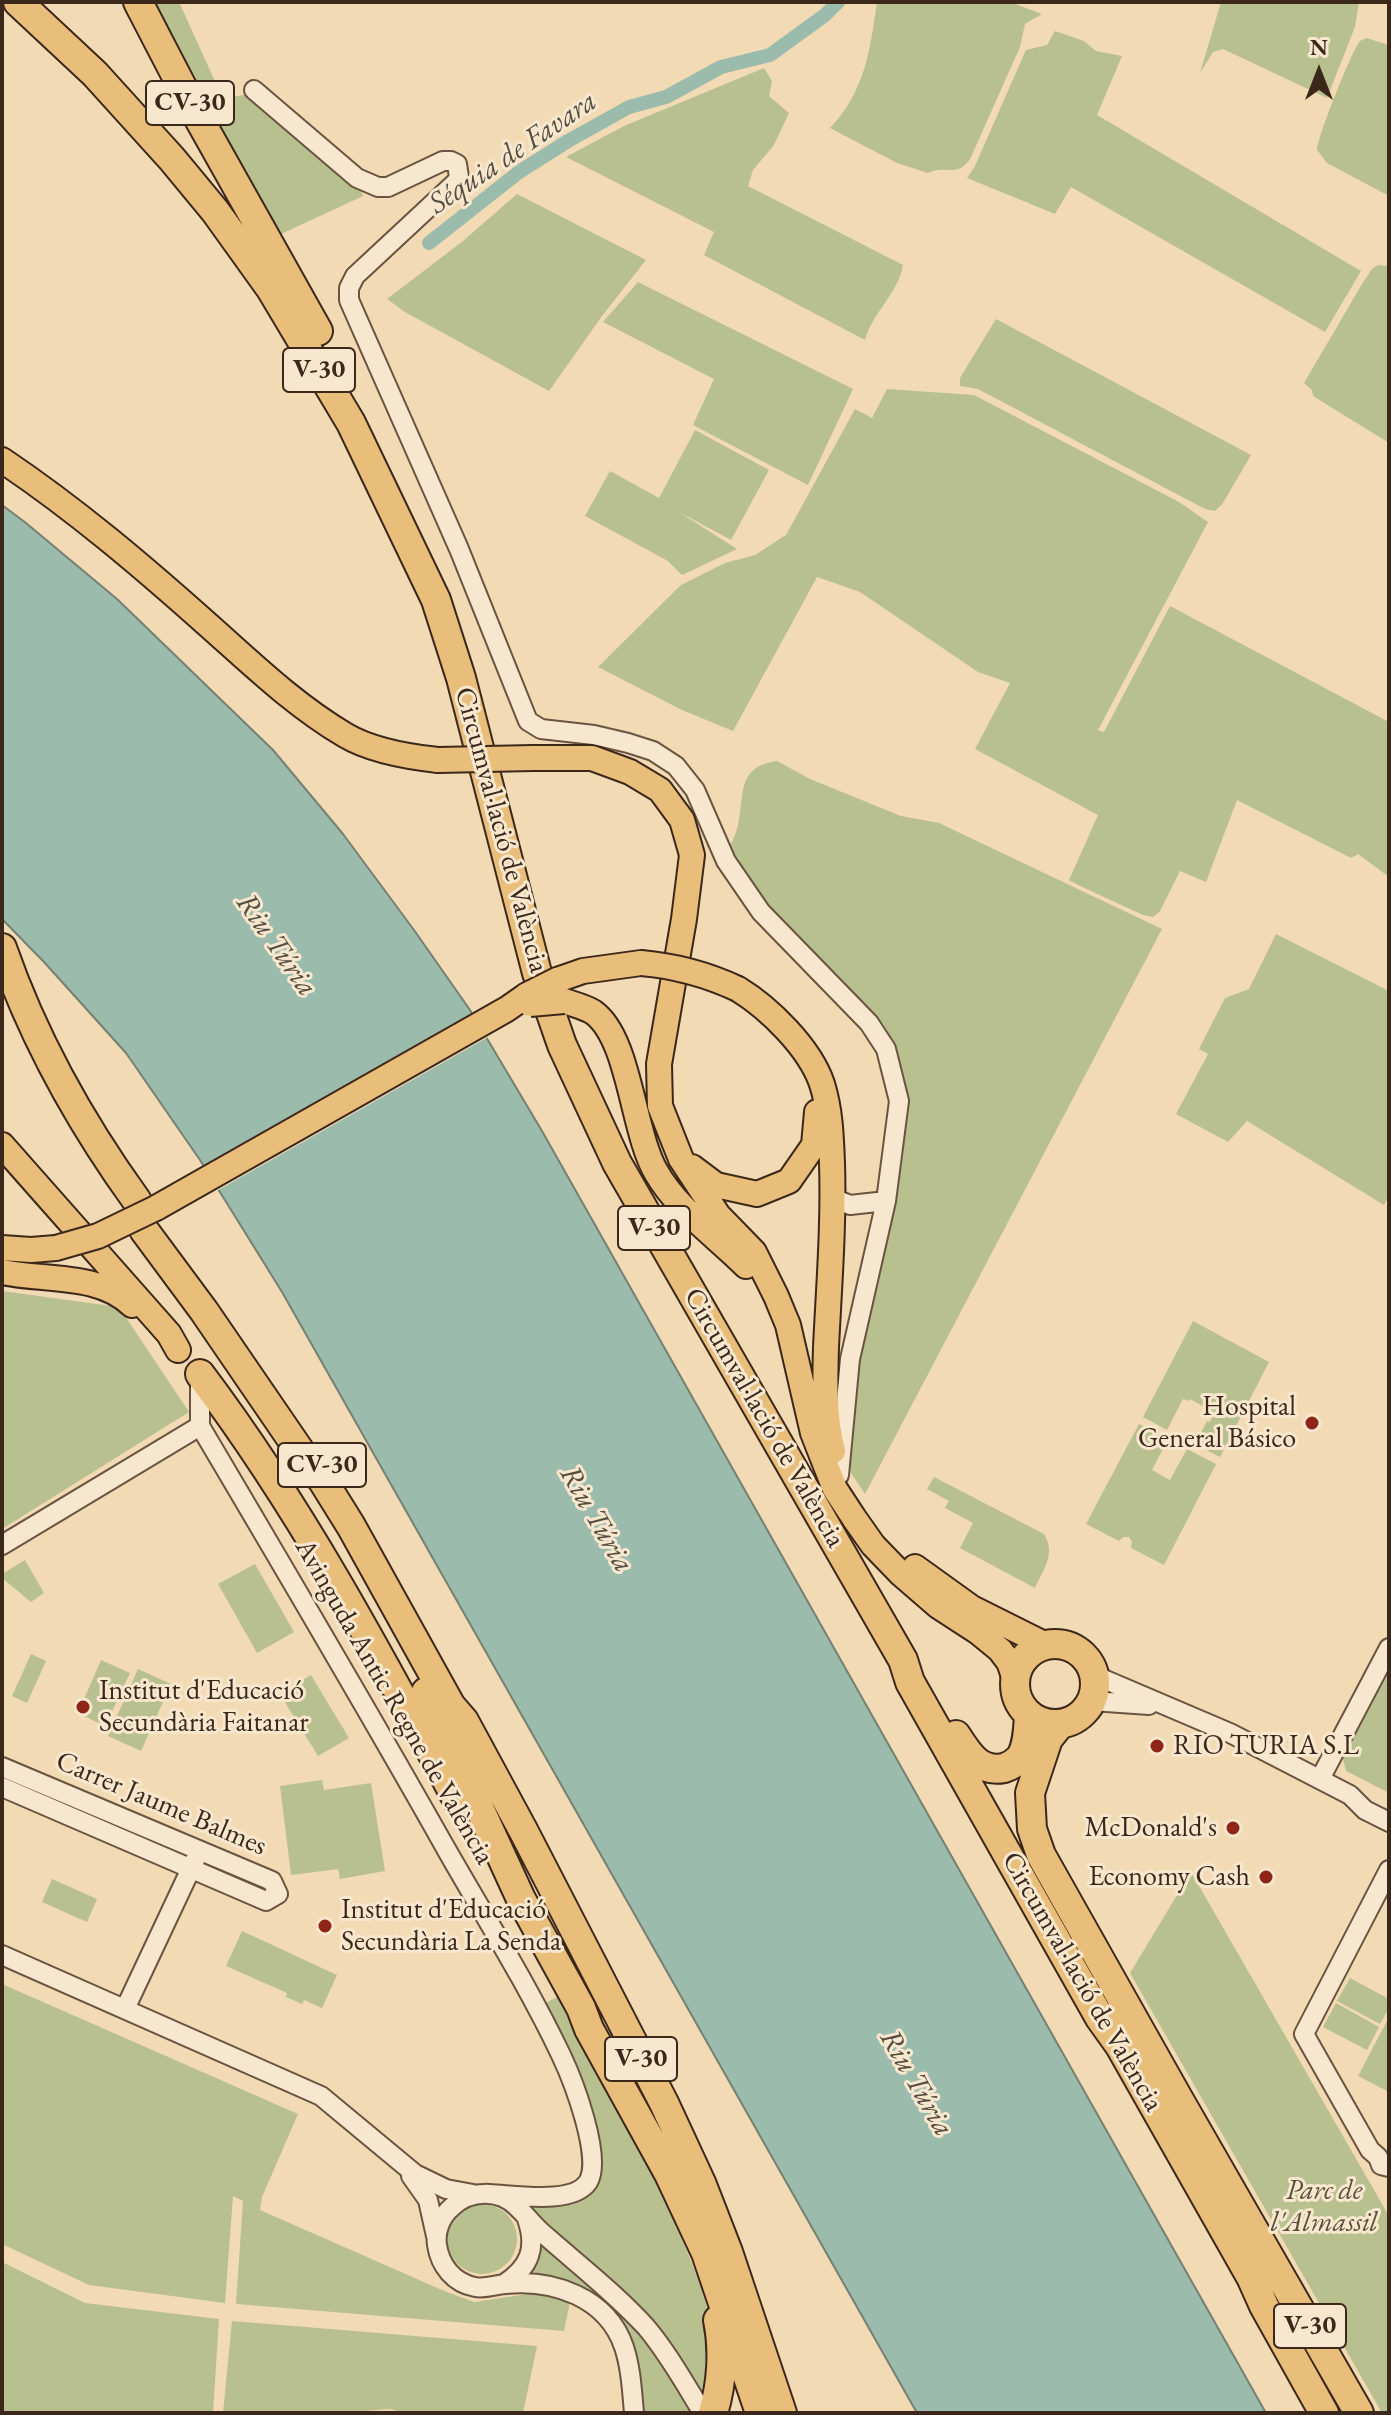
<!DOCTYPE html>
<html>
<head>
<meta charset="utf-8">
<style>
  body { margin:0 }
  #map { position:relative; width:1391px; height:2415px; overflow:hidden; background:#f2dab4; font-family:"EB Garamond",serif }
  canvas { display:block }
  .frame { position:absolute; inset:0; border:4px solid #3c281b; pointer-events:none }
  .north { position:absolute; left:1279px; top:32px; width:80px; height:80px; -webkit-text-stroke:6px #f7e7ce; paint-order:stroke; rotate:0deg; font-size:22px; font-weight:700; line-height:32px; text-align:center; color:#3c281b }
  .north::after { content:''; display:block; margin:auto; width:28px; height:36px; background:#3c281b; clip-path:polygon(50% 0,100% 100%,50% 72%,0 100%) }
</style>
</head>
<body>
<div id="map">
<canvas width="1391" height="2415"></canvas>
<div class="frame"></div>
<div class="north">N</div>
</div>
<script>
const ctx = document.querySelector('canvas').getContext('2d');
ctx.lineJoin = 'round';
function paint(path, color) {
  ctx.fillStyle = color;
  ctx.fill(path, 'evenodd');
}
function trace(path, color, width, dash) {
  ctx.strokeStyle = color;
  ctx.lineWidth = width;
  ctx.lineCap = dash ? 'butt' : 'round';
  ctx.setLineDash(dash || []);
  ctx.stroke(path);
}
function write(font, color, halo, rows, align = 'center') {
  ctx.font = font + ' "EB Garamond",serif';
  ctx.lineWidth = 6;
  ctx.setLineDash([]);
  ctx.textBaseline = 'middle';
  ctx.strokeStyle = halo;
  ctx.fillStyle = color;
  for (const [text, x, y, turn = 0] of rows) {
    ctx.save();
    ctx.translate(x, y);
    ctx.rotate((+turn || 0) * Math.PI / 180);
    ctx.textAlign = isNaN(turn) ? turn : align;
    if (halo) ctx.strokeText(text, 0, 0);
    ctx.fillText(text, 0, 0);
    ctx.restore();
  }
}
paint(new Path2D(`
  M154,2H179L223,99L248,94L278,124L306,147L357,182L363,196L277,236L209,115Z
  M877,2H1010L1042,14L1025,24L1020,47L971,157C959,179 947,164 928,173L897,163L830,128C865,91 870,50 877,2Z
  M1221,2H1359L1355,27L1327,98L1223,49L1213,52L1200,73Z
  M1055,31L1084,41L1096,51L1122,56L1097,115L1361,271L1325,332L1071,187L1055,214L967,178L974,168L1026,50L1047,45Z
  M1366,38L1389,45V196L1327,163L1317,150C1317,138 1353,48 1360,41C1362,40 1364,39 1366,38Z
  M764,68L772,81L769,96L789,113L774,145L753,170L748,186L903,265C898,294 872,313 865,340L704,255L714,232L566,157L624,126Z
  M517,194L646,260L602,316L549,391L405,312L387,299L463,241Z
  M1378,265L1389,266V443L1313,396L1312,390L1304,383L1362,284L1372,269Z
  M638,282L853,389L808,485L693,425L714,379L603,322Z
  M996,319L1251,455L1223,503L1215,511L1205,509L978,389L960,386V378Z
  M887,389L974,395L1179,502L1208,522L1098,730L1104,732L1170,606L1389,722V877L1358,854L1351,858L1237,800L1206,882L1180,871L1160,911L1153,917L1143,915L1078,885L1069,880L1098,815L975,749L1010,683L978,672L860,592L817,577L733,731L682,710L598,667L681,585L725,563L755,555L786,535L855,409L872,418Z
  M695,430L769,470L731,540L679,512L737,549L682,575L668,561L585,516L610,471L659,498Z
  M777,761L810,779L901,816L939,823L1162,929L865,1494L851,1473L849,1462L858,1358L905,1100L883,1029L840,977L806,949L771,913L729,849C732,841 736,834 738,825C745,794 736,767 777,761Z
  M1276,934L1389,991V1195L1384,1205L1247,1121L1228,1142L1176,1114L1208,1054L1199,1049L1225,998L1249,989Z
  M2,1291L119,1307L189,1412L2,1529Z
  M1193,1321L1269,1362L1220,1457L1195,1444L1207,1421L1210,1422L1214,1412L1190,1399L1189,1401L1183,1399L1167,1430L1143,1417Z
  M1139,1424L1168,1439L1152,1470L1170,1480L1187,1449L1216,1464L1164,1565L1131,1548L1132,1542L1129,1537H1123L1119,1541L1086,1524Z
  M934,1477L1044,1534C1056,1554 1044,1568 1035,1588L960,1548L973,1523L945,1508L949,1501L927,1489Z
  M25,1560L44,1593L31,1602L2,1578V1574Z
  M255,1564L294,1632L257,1653L218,1584Z
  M31,1654L46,1661L27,1703L12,1696Z
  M101,1660L130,1673L105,1726L78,1713Z
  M1389,1668V1793L1346,1771L1343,1759Z
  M138,1669L171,1684L141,1751L108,1736Z
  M311,1675L349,1738L318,1756L280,1694Z
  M322,1780L324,1790L371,1783L385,1871L340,1879L338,1869L291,1875L280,1786Z
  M1191,1872L1389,2216V2413H1382L1130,1973Z
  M52,1879L97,1899L87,1922L42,1902Z
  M242,1931L337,1975L322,2008L304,2000L302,2004L286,1997L287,1993L226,1966Z
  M1350,1978L1389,1999V2008L1380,2024L1337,2001Z
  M2,1984L298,2114L262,2197L260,2210L442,2290L474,2302L535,2293L570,2302L564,2331L236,2304L243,2201L233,2196L225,2303L89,2285L2,2244Z
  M557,1997C601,2078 649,2157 683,2242C693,2266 704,2291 709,2317C713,2344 708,2375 706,2403L539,2223L528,2203L597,2179L542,2005Z
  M1336,2003L1379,2027L1367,2050L1323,2027Z
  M1389,2017V2092L1358,2076Z
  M447 2239a35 35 0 1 1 70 0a35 35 0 1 1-70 0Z
  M539,2241L584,2277L650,2343L696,2413H641L613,2316L525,2278Z
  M2,2262L85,2303L219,2319L213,2413H2Z
  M232,2321L537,2346L523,2413H405L389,2409L342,2413H223Z`), '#b8c08f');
const water = new Path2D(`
  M2,505L26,523L117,599L273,750L343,834L414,930L470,1010L542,1131L1266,2413H917L282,1292L200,1160L126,1053L44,962L2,919Z`);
paint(water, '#9bbbac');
trace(water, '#758072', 2);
paint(new Path2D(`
  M475,1011L490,1036L215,1192L200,1167Z`), '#f2dab4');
trace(new Path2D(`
  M429,243L519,172L568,141L629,107L666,97L721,67L770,55L825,15L838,2`), '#9bbbac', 14);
const minor = new Path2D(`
  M254,90L357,178L378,187H388L443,161H451L457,164L459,177L456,182L355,276L349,288V300L459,549L528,721L541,729L594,735L628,743L653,751L676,766L695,790L726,861L761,912L869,1023L886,1049L899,1101L886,1201L850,1359L839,1475
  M833,1198L850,1205L886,1201
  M200,1376V1426
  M200,1426C284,1568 368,1710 449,1854C487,1920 528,1986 561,2055C573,2080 603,2158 588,2182C573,2205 515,2195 490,2194
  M2,1545L200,1426
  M1094,1675L1230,1733L1350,1795L1365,1810L1389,1822
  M1092,1701L1149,1705
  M2,1767L272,1881L278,1894L266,1901L2,1787
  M1320,1779L1389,1648
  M1389,1870L1304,2034L1370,2150L1378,2157L1381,2165L1389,2167
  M2,1955L321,2096L415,2174L446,2189L473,2194
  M125,2009L195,1860
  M411,2176L428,2200L436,2236
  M504,2284C530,2267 537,2248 527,2219
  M634,2413C632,2391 631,2368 624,2347C607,2297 553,2279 505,2284C494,2285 486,2289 475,2287C454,2283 440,2266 437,2245C435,2231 441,2216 452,2207C470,2190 499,2189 517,2207C528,2217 535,2228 547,2237C580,2266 616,2294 646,2327C668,2353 685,2384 703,2413`);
const major = new Path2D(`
  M2,460C75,509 142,566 207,624C251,663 294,705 345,735C370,750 410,757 438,760
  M533,758H592L630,772L660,790L682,820L692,855L684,919L659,1064L660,1106L681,1159L718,1215L754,1252L776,1296L788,1325L813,1433L835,1489L854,1518L873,1545L901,1574L938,1606L978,1632L1000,1650L1009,1662L1015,1679
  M557,980L583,971L641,963
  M738,989C769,1008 810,1048 822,1084C830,1109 831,1136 832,1163C834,1224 829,1286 826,1347C825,1381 824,1418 833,1451
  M564,1001C573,1004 585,1007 593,1012C630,1038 632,1130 656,1172C677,1209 716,1236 746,1266
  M2,1145L169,1334L178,1350
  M692,1167L716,1185L757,1194L789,1181L814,1145L817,1112
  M156,1208L507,1009L527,995
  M2,1248L31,1250L56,1248
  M2,1272C45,1281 99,1273 132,1305
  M915,1567L972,1608L1046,1645`);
const highway = new Path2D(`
  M18,2L95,74L172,159L215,211L271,289L351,423L436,600L461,678L537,973L562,1045L617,1163L903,1660L910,1682L1100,2018L1120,2046L1251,2277L1264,2306L1324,2413
  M138,2L194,110L318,331
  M2,948C34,1040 80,1122 137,1201
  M144,1230L204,1311L306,1460L323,1481L351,1526L451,1706L464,1721L523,1830L664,2103L702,2185L728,2252L782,2413
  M200,1374C301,1508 380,1656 459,1803
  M1015 1684a40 40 0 1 1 80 0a40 40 0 1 1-80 0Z
  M426,1692L521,1899L581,2008L589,2029L669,2174L706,2253L760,2413
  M1060,1724L1048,1739L1030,1793L1032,1829L1041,1855L1178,2098L1359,2413
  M956,1735C968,1754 980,1773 1004,1768C1011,1766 1015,1763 1020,1758C1028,1746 1028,1729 1029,1715
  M713,2413C722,2384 724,2350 718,2320`);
trace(minor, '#6a5441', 22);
trace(major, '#3c281b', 28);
trace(highway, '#3c281b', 32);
trace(minor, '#f7e7ce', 18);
trace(major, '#e9bd7a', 24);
trace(highway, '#e9bd7a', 28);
const majorBridge = new Path2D(`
  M438,760L533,758
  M641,963C676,966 706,974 738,989
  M527,995L557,980
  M530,1004L564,1001
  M56,1248L98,1236L156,1208`);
trace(majorBridge, '#3c281b', 28, []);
trace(majorBridge, '#e9bd7a', 24);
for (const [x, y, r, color] of [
  [1312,1423,8,"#8f2418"],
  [83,1707,8,"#8f2418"],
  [1157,1746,8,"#8f2418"],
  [1233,1828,8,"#8f2418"],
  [1266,1877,8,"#8f2418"],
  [325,1926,8,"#8f2418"]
]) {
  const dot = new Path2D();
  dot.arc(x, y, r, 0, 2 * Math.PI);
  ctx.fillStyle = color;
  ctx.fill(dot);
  trace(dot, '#f7e7ce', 3);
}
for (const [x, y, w] of [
  [190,103,88],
  [319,370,72],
  [654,1228,72],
  [322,1465,88],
  [641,2059,72],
  [1310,2326,72]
]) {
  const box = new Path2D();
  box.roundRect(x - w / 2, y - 22, w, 44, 6);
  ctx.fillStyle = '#f7e7ce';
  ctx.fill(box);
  trace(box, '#3c281b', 2);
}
write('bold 26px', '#3c281b', null, [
  ["CV-30",190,103],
  ["V-30",319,370],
  ["V-30",654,1228],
  ["CV-30",322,1465],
  ["V-30",641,2059],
  ["V-30",1310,2326]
]);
write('28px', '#3c281b', '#f7e7ce', [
  ["Circumval·lació de València",501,830,75],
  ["Circumval·lació de València",764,1418,60],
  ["Avinguda Antic Regne de València",394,1702,60],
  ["Carrer Jaume Balmes",161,1804,23],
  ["Circumval·lació de València",1082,1982,60]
]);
write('28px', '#3c281b', '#f7e7ce', [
  ["Hospital",1296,1407],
  ["General Básico",1296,1439],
  ["Institut d'Educació",99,1691,"left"],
  ["Secundària Faitanar",99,1723,"left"],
  ["RIO TURIA S.L",1173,1746,"left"],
  ["McDonald's",1217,1828],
  ["Economy Cash",1250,1877],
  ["Institut d'Educació",341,1910,"left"],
  ["Secundària La Senda",341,1942,"left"]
], 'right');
write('italic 28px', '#5b4e38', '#f7e7ce', [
  ["Parc de",1324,2191],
  ["l'Almassil",1324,2223]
]);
write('italic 30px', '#544d3f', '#f7e7ce', [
  ["Séquia de Favara",513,153,-34],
  ["Riu Túria",276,945,55],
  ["Riu Túria",596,1519,60],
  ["Riu Túria",916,2083,60]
]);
</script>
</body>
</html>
